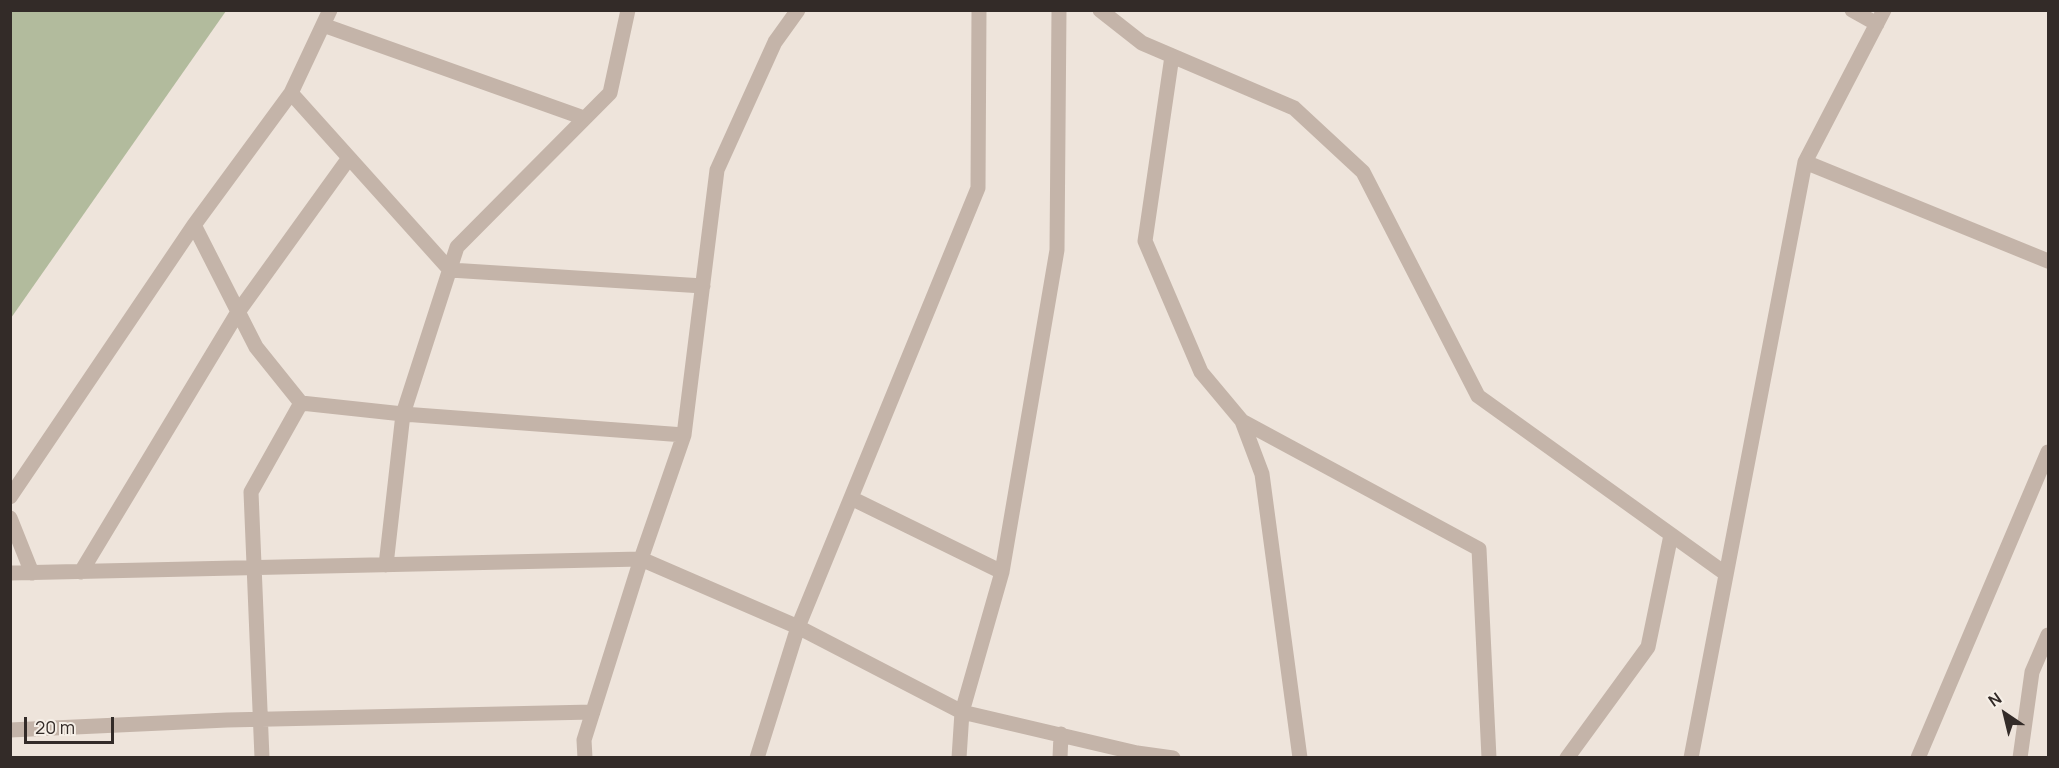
<!DOCTYPE html>
<html>
<head>
<meta charset="utf-8">
<style>
  body { margin:0 }
  #map { position:relative; width:2059px; height:768px; overflow:hidden; background:#eee4db; font-family:Manrope,sans-serif }
  canvas { display:block }
  .frame { position:absolute; inset:0; border:12px solid #332b28; pointer-events:none }
  .north { position:absolute; left:1975px; top:684px; width:60px; height:60px; -webkit-text-stroke:4px #f6efe7; paint-order:stroke; rotate:325deg; font-size:16px; font-weight:700; line-height:24px; text-align:center; color:#332b28 }
  .north::after { content:''; display:block; margin:auto; width:21px; height:27px; background:#332b28; clip-path:polygon(50% 0,100% 100%,50% 72%,0 100%) }
  .scale { position:absolute; left:24px; top:717px; width:90px; height:27px; box-sizing:border-box; border:3px solid #332b28; border-top:0; padding-left:8px; font-size:18px; line-height:21px; white-space:nowrap; color:#332b28; -webkit-text-stroke:4px #f6efe7; paint-order:stroke }
</style>
</head>
<body>
<div id="map">
<canvas width="2059" height="768"></canvas>
<div class="frame"></div>
<div class="north">N</div>
<div class="scale">20 m</div>
</div>
<script>
const ctx = document.querySelector('canvas').getContext('2d');
ctx.lineJoin = 'round';
function paint(path, color) {
  ctx.fillStyle = color;
  ctx.fill(path, 'evenodd');
}
function trace(path, color, width, dash) {
  ctx.strokeStyle = color;
  ctx.lineWidth = width;
  ctx.lineCap = dash ? 'butt' : 'round';
  ctx.setLineDash(dash || []);
  ctx.stroke(path);
}
paint(new Path2D(`
  M11,10L226,11L11,318L10,11Z`), '#b2bb9d');
trace(new Path2D(`
  M1100,10L1142,43L1294,108L1363,172L1478,396L1726,574
  M1852,10L1877,24
  M323,25L584,118
  M1172,56L1145,241L1201,372L1242,421L1262,474L1300,758
  M291,93L450,270L703,286
  M1805,162L1884,10
  M194,225L291,93L330,10
  M1242,421L1479,549L1489,758
  M10,497L194,225L256,347L301,403L403,414L684,435L717,170L775,42L798,10
  M851,498L1002,572
  M10,518L32,573
  M386,565L403,414L457,247L610,93L628,10
  M81,572L238,312L349,158
  M10,573L641,559L798,627L962,712L1137,753L1173,758
  M10,730L227,720L593,712
  M262,758L251,492L301,403
  M585,758L584,740L641,559L684,435
  M757,758L798,627L978,188L979,10
  M959,758L962,712L1002,572L1057,250L1059,10
  M1060,758L1061,734
  M1567,758L1648,647L1671,535
  M1691,758L1805,162L2048,261
  M1918,758L2048,452
  M2020,758L2032,672L2048,635`), '#c4b4a9', 15);
</script>
</body>
</html>
